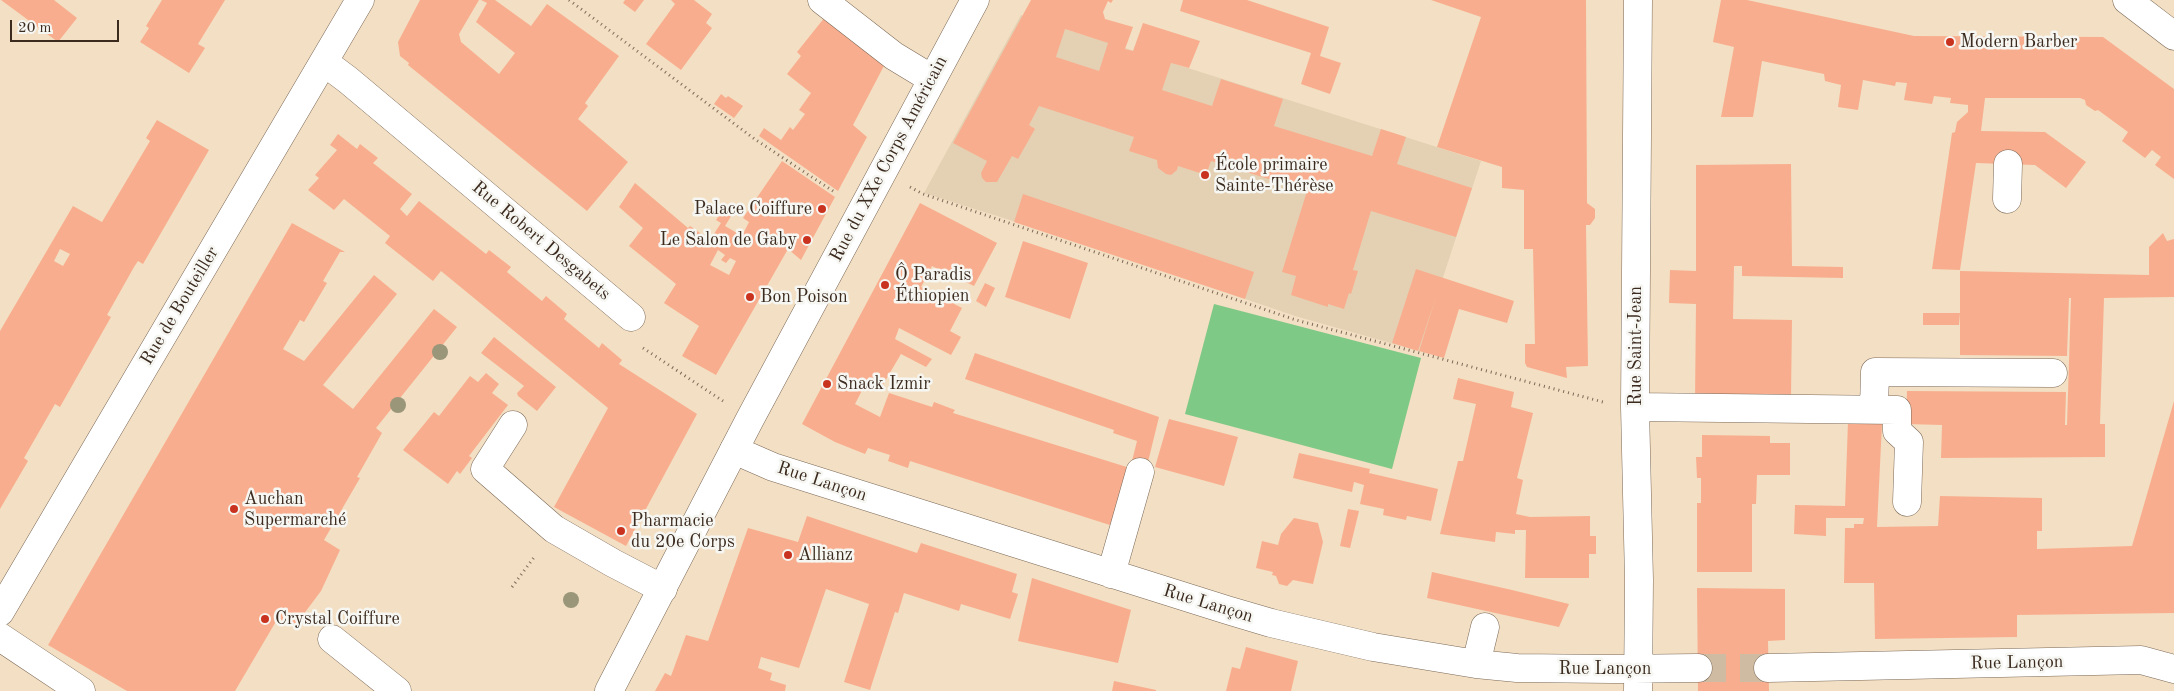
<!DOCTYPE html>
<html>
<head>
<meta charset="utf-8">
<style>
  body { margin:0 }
  #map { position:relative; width:2174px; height:691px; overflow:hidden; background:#f3dfc3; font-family:"Old Standard TT",serif }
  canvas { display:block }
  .scale { position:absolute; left:10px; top:20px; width:109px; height:22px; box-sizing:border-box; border:2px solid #3b2a1e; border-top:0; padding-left:6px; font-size:15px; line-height:18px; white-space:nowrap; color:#3b2a1e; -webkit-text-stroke:4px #f6f6f2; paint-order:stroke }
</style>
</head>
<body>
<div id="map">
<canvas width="2174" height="691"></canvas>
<div class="scale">20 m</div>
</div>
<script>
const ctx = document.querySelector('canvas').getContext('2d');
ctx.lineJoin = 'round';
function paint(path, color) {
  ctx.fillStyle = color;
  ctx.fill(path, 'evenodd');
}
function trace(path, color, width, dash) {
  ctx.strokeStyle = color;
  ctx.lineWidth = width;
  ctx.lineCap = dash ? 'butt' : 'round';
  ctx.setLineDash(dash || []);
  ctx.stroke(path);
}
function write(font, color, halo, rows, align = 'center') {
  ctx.font = font + ' "Old Standard TT",serif';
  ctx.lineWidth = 5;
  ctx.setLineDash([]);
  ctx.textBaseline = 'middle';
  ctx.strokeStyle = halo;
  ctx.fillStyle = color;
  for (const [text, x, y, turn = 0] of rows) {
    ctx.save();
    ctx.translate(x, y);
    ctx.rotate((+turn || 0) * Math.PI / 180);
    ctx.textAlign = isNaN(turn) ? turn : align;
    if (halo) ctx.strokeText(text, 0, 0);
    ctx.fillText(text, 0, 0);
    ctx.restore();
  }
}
paint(new Path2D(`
  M1021,15L1481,161L1419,351L1295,316L1064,237L924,193Z`), '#e4d1b4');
paint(new Path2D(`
  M1214,304L1421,358L1392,469L1185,414Z`), '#7fc986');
paint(new Path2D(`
  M1,0H54L77,18L58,42Z
  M162,0H225L198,44L205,48L189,73L140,42L149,28L146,26Z
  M420,0H479L459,34L461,42L499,74L515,53L476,22L487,3L481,0H495L531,26L547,4L619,56L585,103L588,106L578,119L628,162L587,211L408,65L409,63L400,56L398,42Z
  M625,0H644L635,12L623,3Z
  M671,0H694L712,14L706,23L712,28L681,70L646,44L675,4Z
  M1031,0H1113L1111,3L1108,1L1103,12L1105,19L1133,27L1125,49L1133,51L1143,23L1200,41L1189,68L1171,63L1162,90L1212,106L1221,79L1283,99L1274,126L1372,156L1381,129L1406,137L1397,164L1472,188L1456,237L1371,211L1353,270L1358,271L1351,294L1349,293L1344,309L1328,304V307L1291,295L1296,276L1282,272L1307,191L1211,161L1206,175L1178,166L1177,170L1171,175L1166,174L1158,168L1157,160L1129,151L1134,137L1039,106L1029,125L1035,129L1018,159L1012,156L997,182H986L982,178L981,173L987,161L953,143ZM1065,29L1108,43L1099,71L1056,57Z
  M1183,0H1247L1329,27L1320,56L1341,63L1330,94L1301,84L1311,53L1180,11Z
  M1431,0H1586L1587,203L1595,209V218L1590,225H1586L1588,366L1566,367L1567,378L1527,367L1525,363V344H1535L1533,249H1524V190L1502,188V167L1437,147L1481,17Z
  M1721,0H1747L1914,36L2103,37L2174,89V179L2155,165L2161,157L2152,150L2145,158L2122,141L2128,132L2098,110L2095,111L2086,105L2085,100L2080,98H1985L1981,131L2045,132L2086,162L2066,188L2035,165L1976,163L1960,270L1932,269L1952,133L1955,132L1957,122L1968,112V105L1950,103L1951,98L1934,96L1932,104L1904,100L1907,83L1896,82L1895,86L1863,80L1858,110L1838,107L1841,85L1825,81L1824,74L1762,61L1753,117H1721L1734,47L1713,42Z
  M825,17L886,62L853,125L867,137L838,191L759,136L764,128L781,140L790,127L793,130L805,114L799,110L811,93L787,74L801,56L797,52Z
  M721,94L726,98L728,96L743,106L734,118L714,104Z
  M157,120L209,150L143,264L138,261L134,267L107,315L111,317L60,407L55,404L24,458L28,461L0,509V331L73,206L102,222L150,141L146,138ZM60,249L70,254L63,266L54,261Z
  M338,134L357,149L360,144L378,158L373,163L412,194L400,209L407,216L419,201L486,254L489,250L511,267L507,272L542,301L546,296L567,314L564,319L599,348L602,343L622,360L619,364L697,414L626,546L554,507L608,408L441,271L433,281L385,243L390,236L344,199L334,210L308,190L319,178L315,175L337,150L330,145Z
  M782,161L835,197L801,260L788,249L716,375L682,356L699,326L664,303L676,284L629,246L643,228L619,207L635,183L688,228L690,226L710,240L721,223L716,220L725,206L733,213L725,226L742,236L749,222L743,218ZM718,250L725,255L721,260L726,263L730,258L736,261L729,275L710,265Z
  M1791,164L1792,266L1843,267V278L1742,276V266H1734L1733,319L1792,320L1791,396L1695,401L1696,304L1669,303L1670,270L1696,271V165Z
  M1023,194L1254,272L1245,299L1014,222Z
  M920,203L997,243L974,286L949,274L946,279L936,273L938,269L932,266L921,287L962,308L950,331L961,337L951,355L899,328L895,339L932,359L926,367L901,354L881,388L875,385L877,382L869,377L855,404L880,417L889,393L932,407L934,402L955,410L953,413L1130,468L1116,527L910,461L908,468L888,461L890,455L868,448L865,454L835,442L802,424Z
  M292,223L345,252H340L323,281L327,283L304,322L300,320L283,349L304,361L374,275L397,294L323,385L353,409L434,309L457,327L376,428L382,433L357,477L360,478L324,540L340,550L321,591L294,627L278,618L235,691H127L48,645Z
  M2163,233L2167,241L2174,239V297L2104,298L2100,424H2105V457L1941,458L1942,425L1906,424L1907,391L2066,392L2065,425H2067L2071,298H2069L2067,356L1960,355V271L2149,275V247Z
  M1023,241L1088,263L1070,319L1005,297Z
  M1416,269L1514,301L1507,323L1459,309L1444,358L1419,351L1436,297L1418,351L1392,343Z
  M985,283L995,288L986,307L976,301Z
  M1923,313H1960L1959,325H1923Z
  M494,337L556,387L537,411L518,396L517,393L524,386L481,353Z
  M975,353L1159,417L1147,466L1132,461L1137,441L1113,433L1114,430L965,379Z
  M486,373L499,384L492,393L508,405L469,456L472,458L460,474L457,471L448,484L403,450L434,412L439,416L470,376L478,382Z
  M1458,378L1514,392L1511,407L1533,413L1517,478L1523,480L1516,514L1530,517L1590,516V536H1596V554H1589V578H1525L1526,530H1515V534L1496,532L1495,542L1440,534L1458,461H1463L1476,404L1453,399Z
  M2174,401V613L2017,615V637L1875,639L1874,583H1844L1845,528H1854V524H1863L1864,518H1826V536L1794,534L1795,505L1845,506L1848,422L1882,424L1877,527L1938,526L1940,496L2042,498V531H2037V549L2132,546Z
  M1169,419L1238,437L1224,486L1155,467Z
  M1702,435L1770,436V443H1790V475H1757L1756,504H1752V572H1697V503H1701V478H1697L1696,457H1702Z
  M1299,453L1370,469L1369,473L1438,489L1431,521L1407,516L1406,520L1383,515L1384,509L1360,504L1364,485L1354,482L1352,492L1293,478Z
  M1348,509L1359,511L1350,548L1340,546Z
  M807,516L917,553L921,543L1017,574L1012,592L1018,594L1010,619L961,604L959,611L904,593L898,613L895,612L870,690L844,682L869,604L826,589L799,668L761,657L758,668L772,673L770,680L786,685L785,691H655L665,673L671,676L686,635L708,641L748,528L798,542Z
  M1294,518L1318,523L1323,542L1313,584L1293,580L1287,586L1279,584L1276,576L1272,575L1273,572L1256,568L1262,541L1278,545L1281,534Z
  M1432,572L1512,590L1569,604L1559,627L1427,598Z
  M1032,578L1131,610L1118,663L1018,641Z
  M1697,588L1785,589V640L1768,641L1769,691H1698Z
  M1246,647L1298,661L1291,691H1226L1232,667L1240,669Z
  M1114,681L1156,690V691H1112Z`), '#f8ae8e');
trace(new Path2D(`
  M1698,668H1768`), '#cebba2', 28, [28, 14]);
const minor = new Path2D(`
  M822,0L894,56L932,79
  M2127,0L2174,36
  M324,62L348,80L631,317
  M2007,199L2008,164
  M1635,407L1897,410V431L1909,442L1907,502
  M1874,409L1875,372L2053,373
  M513,425L485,469L554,529L613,563L663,589
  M734,450L773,467L1227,610L1271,623L1373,647L1476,664L1517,668L1612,669L1698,668
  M1111,574L1140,472
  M0,612L360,0
  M0,637L81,691
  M332,639L397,691
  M1476,664L1485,627
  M1768,668L2141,660L2174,669
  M1638,691L1639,580L1635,407L1638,0`);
const major = new Path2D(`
  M609,691L750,419L975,0`);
trace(minor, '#7b6958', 29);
trace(major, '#7b6958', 29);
trace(new Path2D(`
  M569,0L756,140L836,193
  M910,187L923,194L1296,320L1603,402
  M643,348L723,401
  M512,587L535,556`), '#7b6958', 3, [1, 4]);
trace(minor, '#fff', 28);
trace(major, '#fff', 28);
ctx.fillStyle = '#999679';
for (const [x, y] of [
  [440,352],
  [398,405],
  [571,600]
]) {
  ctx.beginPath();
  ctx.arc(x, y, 8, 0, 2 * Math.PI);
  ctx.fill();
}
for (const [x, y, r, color] of [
  [1950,42,5,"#c8321e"],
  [1205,175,5,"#c8321e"],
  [822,209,5,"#c8321e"],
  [807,240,5,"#c8321e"],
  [885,285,5,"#c8321e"],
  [750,297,5,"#c8321e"],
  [827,384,5,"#c8321e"],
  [234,509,5,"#c8321e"],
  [621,531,5,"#c8321e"],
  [788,555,5,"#c8321e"],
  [265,619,5,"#c8321e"]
]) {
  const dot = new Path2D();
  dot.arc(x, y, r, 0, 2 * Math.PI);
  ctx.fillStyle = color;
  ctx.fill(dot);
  trace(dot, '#f6f6f2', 2);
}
write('18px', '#3b2a1e', '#f6f6f2', [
  ["Modern Barber",1960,42],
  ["École primaire",1215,165],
  ["Sainte-Thérèse",1215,186],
  ["Palace Coiffure",812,209,"right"],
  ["Le Salon de Gaby",797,240,"right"],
  ["Ô Paradis",895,275],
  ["Éthiopien",895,296],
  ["Bon Poison",760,297],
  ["Snack Izmir",837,384],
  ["Auchan",244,499],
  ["Supermarché",244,520],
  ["Pharmacie",631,521],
  ["du 20e Corps",631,542],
  ["Allianz",798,555],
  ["Crystal Coiffure",275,619]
], 'left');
write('18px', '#3b2a1e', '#f6f6f2', [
  ["Rue du XXe Corps Américain",889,159,-62],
  ["Rue Robert Desgabets",541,241,40],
  ["Rue de Bouteiller",180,306,-59],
  ["Rue Saint-Jean",1636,346,-90],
  ["Rue Lançon",822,482,18],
  ["Rue Lançon",1208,604,17],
  ["Rue Lançon",2017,663,-1],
  ["Rue Lançon",1605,669]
]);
</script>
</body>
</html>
